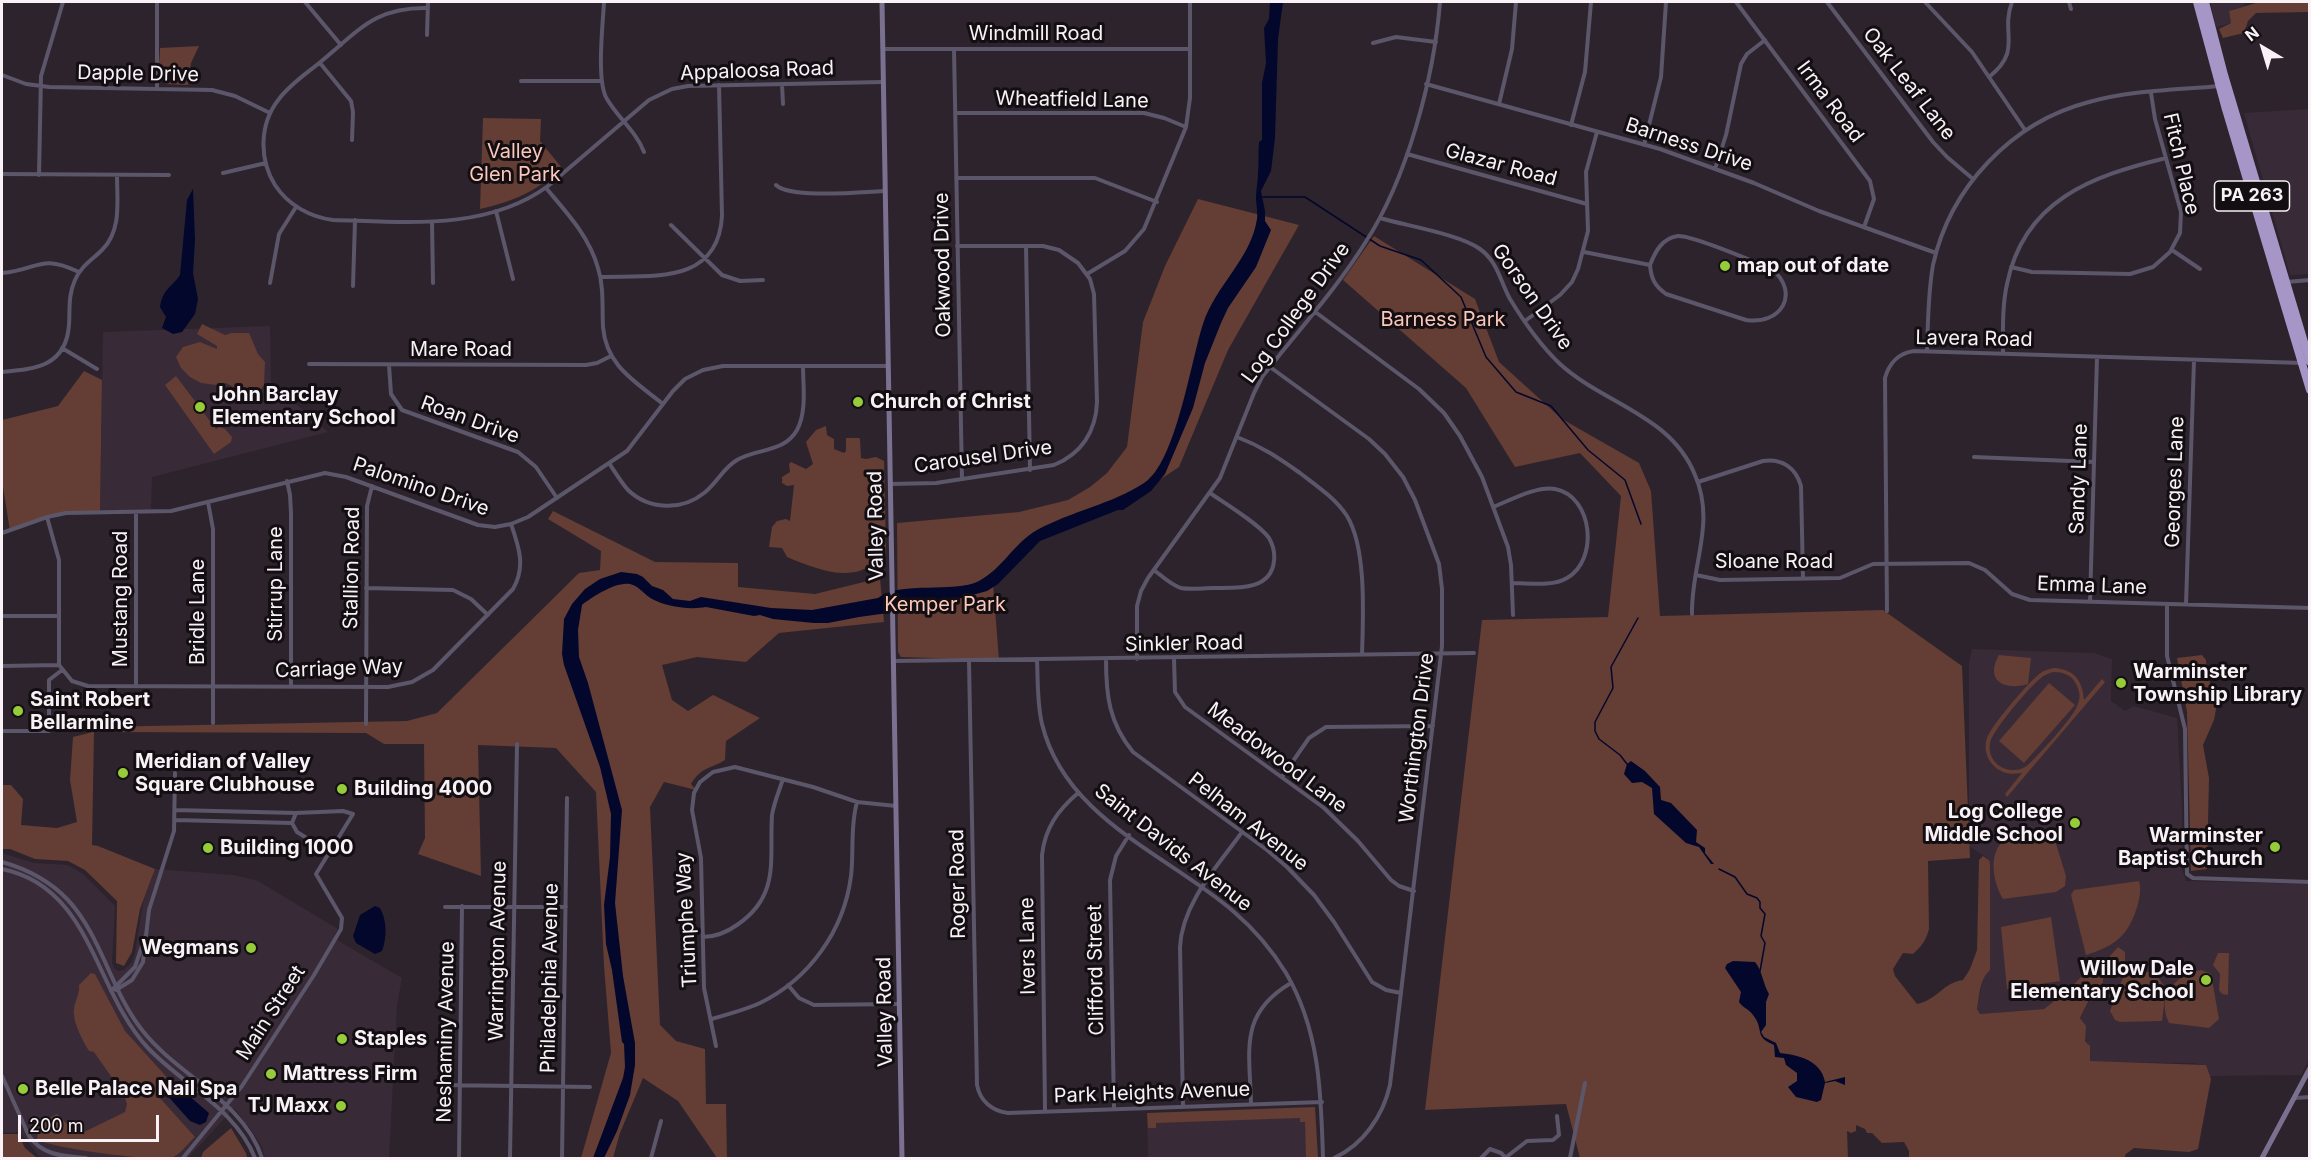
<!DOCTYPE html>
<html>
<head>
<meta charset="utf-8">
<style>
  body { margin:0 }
  #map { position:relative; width:2311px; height:1160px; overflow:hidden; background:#2d232c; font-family:Inter,sans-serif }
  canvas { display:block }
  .frame { position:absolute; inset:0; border:3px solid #f8f1f6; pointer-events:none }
  .north { position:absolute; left:2233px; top:18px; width:60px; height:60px; -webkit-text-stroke:4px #130e12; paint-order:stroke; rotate:322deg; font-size:16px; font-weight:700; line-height:24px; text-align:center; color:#f8f1f6 }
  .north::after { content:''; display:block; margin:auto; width:21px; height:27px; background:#f8f1f6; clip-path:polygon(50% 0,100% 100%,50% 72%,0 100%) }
  .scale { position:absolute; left:18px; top:1115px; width:141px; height:27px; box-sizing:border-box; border:3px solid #f8f1f6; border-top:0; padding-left:8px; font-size:18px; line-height:21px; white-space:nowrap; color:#f8f1f6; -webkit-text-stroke:4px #130e12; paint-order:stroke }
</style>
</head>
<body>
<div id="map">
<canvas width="2311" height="1160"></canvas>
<div class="frame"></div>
<div class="north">N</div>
<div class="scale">200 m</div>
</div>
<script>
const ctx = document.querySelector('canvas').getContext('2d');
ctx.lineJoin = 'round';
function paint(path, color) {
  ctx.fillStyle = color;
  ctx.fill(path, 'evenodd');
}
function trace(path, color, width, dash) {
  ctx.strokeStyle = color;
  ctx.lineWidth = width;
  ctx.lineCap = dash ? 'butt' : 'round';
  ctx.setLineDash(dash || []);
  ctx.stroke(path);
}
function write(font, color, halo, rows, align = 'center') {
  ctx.font = font + ' Inter,sans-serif';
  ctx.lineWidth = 6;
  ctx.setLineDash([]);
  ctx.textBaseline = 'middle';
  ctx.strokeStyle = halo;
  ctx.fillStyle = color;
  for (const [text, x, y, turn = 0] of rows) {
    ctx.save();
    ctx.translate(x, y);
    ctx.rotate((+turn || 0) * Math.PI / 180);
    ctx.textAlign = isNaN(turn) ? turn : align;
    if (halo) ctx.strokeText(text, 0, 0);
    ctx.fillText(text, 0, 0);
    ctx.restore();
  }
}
paint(new Path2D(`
  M2210,2H2244L2245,6L2229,11L2231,23L2216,27Z
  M2309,109V274L2290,275L2244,113Z
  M270,326L271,382L328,432L152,477L151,512H100L103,332Z
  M1972,649L2094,653L2112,659L2111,701L2125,711L2134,706L2177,718L2182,810V869L2186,881L2309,884L2310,1058L2301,1075L2209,1076L2205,1065L2193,1063L2090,1062L2088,1044L2085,1040L2080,1019L2088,1003L2103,982V979L2112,971H2116L2118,948L2096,972L2092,975L2081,977L2068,990L2044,1009L1980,1014L1977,1009L1983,978L1986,973L1989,859L1969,846V663Z
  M2,853L34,863L68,865L83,874L115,906L112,963L115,969L119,971L124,970L132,962L135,953L143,903L155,869L234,875L258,881L338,929L333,937L342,943L402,978L397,1005L389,1158H265L262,1147L252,1131L234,1108L188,1158H44L39,1156L20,1132L2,1133Z
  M1315,1108L1318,1158H1148L1147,1113Z`), '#392a37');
paint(new Path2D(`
  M2310,2L2309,12L2256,13L2248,21L2244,33L2223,38L2219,29L2231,23L2229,11L2256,3Z
  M199,46L191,63L188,85L165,84C156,76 160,60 160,48Z
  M483,118L541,119L540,141L562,168C535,192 515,201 480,209Z
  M1198,199L1299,225L1228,350L1179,467L1126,502L1035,542L993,583L999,660L901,657L898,652L897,523L1019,512L1068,500L1090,487L1107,473L1127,447L1143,322L1165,266Z
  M1374,236L1475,299L1499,362L1562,419L1639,463L1651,491L1660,616L1883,610L1962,666L1970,858L1928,861L1929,929C1926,940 1922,946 1913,954L1903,953L1893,969L1895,976L1917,1004C1939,999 1942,983 1963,980L1970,969L1977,950L1979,860L1983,856L1989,860L1990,864V970C1979,980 1980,995 1977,1009L1980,1014L2044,1009L2068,990L2081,977L2092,975L2096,972L2118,947L2125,952V964L2122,969L2112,971L2103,979V982L2088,1002L2080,1018L2086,1026L2085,1041L2090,1046V1061L2206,1065L2211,1079L2198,1149L2189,1152L2134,1148L2126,1154L2124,1158H1909V1151L1904,1142L1882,1143L1872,1133H1867L1865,1129L1856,1125V1131L1851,1133L1847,1131L1848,1158H1580L1566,1104L1425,1110L1482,620L1608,617L1621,496L1580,453L1515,467L1466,388L1343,280Z
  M202,324L225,335L232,333H249L258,354L265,362L264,385L257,395L245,393L226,383L216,385L201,383L190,377L181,368L176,357L183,347L200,342L217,349V346L197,334Z
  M84,371L102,380L100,512L57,514L10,531L2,481V420L58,406Z
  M176,376L216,429L219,427L225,429L232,437L231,442L214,454L165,385Z
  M826,426L827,435L834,439V449L844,453L846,451V438H859L860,439L861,458L866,459L876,457L884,461L886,550L884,563C873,563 871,566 862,570C839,579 809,566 787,557L782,548L769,547L772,527L777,521L786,519L790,521L794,485L787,486L782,483V477L790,472L789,464L791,462L806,469L813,464L806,442L816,430Z
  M553,511L655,562L738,563V587L815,594L880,578L884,622L779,633L746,662L697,657L662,665L672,700L688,711L713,695L760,718L726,741L725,760C711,769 702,766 691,784L696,790L664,782L650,807L660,1025L676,1041L705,1049L706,1104H726L727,1158H717L678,1101L643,1078L620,1133L613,1158H581L611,1053L604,966L596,792L556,748L478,745L481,876L418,854L425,838L424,744H384L366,733L94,732L92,845L98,846L155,869L140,909L132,952L124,966L116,963L117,901L85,870L68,861L35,859L10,849H2V785H11L23,799L21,825L57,828L77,822L70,780L73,737L93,732L97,727L407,721L437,713L579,573L600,570L601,551L548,519Z
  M1999,655L2031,658L2028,684C2005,691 1984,681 1999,655Z
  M2202,655L2206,660L2207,674L2217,704L2214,720L2203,745L2209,778L2207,869L2191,871L2187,712L2177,658Z
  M2054,668C2074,669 2083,681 2084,700L2102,679L2105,682L2007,797L2005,794L2022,773C2011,775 2001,774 1992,764C1986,757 1984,747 1987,738C1991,726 2026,685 2037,676C2042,671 2048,669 2054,668ZM2053,672C2063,672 2072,675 2076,684C2080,691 2081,699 2077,706C2072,719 2041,752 2030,763C2014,779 1986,766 1990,743C1992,731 2030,686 2041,678C2044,675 2048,674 2053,672Z
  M2049,683L2075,705L2024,763L1999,741Z
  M2043,831L2053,834L2066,876L2065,886L2056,892L2003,899C1993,883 1987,851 2006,839C2016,833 2032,833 2043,831Z
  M2139,881C2141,889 2140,896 2138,904C2129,935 2116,946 2086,955L2071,895L2074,890Z
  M2051,917L2060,981L2007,989L2001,927Z
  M2218,953H2229L2228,995L2222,994L2219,990L2220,974L2213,965Z
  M2130,970C2147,970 2159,973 2166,990L2162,1021L2120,1022L2115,1020L2110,1011L2125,972Z
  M2201,970L2211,974L2219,1019L2209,1028L2169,1023C2156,996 2175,975 2201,970Z
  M91,973L95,974L125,1031L172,1083L159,1097L195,1137C188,1143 180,1156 170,1158C143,1160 64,1150 37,1140L39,1123L57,1114L72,1129L84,1132L125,1112L127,1104L124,1095L94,1052L89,1051C83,1041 72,1021 74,1009C75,1000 80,994 79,985Z
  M1315,1107L1318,1158H1306L1305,1122H1300V1118L1156,1123V1128H1148L1147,1113Z
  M231,1128L246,1153L247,1158H201L203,1152Z
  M2,1134H18L25,1148L37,1158H2Z`), '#643d34');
paint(new Path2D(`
  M1270,2H1283L1278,39L1275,138L1271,171L1261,191L1265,211V221L1271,230L1256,267L1228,308L1221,323L1205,363L1193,408L1165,474L1151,491L1123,510H1118L1040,541L998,584L987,591L924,608L859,617L828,623H814L773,619L760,615L754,616L706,607C690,610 667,607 652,599C645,595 639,587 633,585C619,579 592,597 582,605L578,630L579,657L588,683L622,810L615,903L623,976L635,1043V1065L630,1095L617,1131L604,1158H593L623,1078L625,1067L624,1044L622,1042L612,970L606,944L604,905L610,857L611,814L600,767L564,665L562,654L564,619L572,604L585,589L600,579L621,572L637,574L643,577L652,586L663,590L673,599L690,601L701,597L771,608L812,610L878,598C902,580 953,594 979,581C1002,569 1015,542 1037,530C1072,511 1112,504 1144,483C1176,463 1191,360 1203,324C1215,286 1251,259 1257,219C1258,212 1256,204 1256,197C1256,189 1258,182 1258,174C1259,164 1258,153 1259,142L1262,140V83L1266,63L1264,28L1269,19Z
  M193,189L195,240L193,273L198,299L195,314L182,332L173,334L162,328L166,317L160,307C163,289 170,289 180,275L187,200Z
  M1631,761L1645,771L1660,787L1661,800L1671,803L1697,830L1696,842L1705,848V853L1714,864H1711L1699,847L1686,843L1654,814L1652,788L1642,782L1632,783L1624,774L1627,764Z
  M375,906L380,908C387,920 387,938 382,951L375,954L356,943L353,936L360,915Z
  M1733,961L1755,962C1762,970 1763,984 1769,994L1766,1002V1025L1761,1032L1764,1037L1776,1043L1780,1053C1798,1055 1821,1060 1825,1082L1845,1077V1085L1835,1081L1825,1083L1821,1100L1817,1102L1796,1097L1788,1087L1797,1081V1073L1786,1065L1784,1058L1775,1057L1774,1045C1753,1036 1765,1030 1753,1015C1749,1009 1743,1008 1739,1002L1741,992L1725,968L1727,964Z
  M172,1084L180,1088L209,1113L206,1122L200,1125L190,1121L166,1094Z`), '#03072b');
trace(new Path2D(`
  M1263,197H1305L1380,246L1421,260L1461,297L1486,357L1516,392L1551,406L1588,450L1625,480L1641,524
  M1627,764L1620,755L1599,739L1595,731V722L1613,688L1611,667L1638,618
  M1719,869L1735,877L1747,894L1757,898L1760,902V908L1765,914L1761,936L1765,943L1760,971`), '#03072b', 1.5);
trace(new Path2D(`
  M305,2L341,45
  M604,2C603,23 596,82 607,99C618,118 636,131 644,152
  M1736,2L1870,181L1874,199L1864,227
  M1827,2L1933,142L1947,157L1973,179
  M1925,2L1972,52L2025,130
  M2069,2L2071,9
  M428,8C377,7 361,28 324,59C309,72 291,83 279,99C259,124 259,159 275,185C288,205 310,217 333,220C405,222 487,231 548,186L649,100L672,89L688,86L883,82
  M427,35L428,2
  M1373,43L1396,37L1436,42
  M883,49H1190
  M954,49L962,479
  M320,63L351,101L353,112L352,140
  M2,75L26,84L49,87L212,90L235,96L270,113
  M1989,77C2023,50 2000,34 2012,2
  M521,81H602
  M782,84L783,104
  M1426,84L1660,149L1754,183L1819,211L1936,253
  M157,89V2
  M1499,104L1512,49L1516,2
  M955,113H1144L1164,118L1186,127
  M1571,125L1585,72L1591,2
  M1644,145L1661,77L1666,2
  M1407,154L1587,204
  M1715,169L1726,135L1741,64L1747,54L1765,40
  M223,173L266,163
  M2,174L169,175
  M39,175L41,76L63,2
  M956,178H1095L1157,202
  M776,185C790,199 862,192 885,191
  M546,188C567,213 589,236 598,268C604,287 602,307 603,327C606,366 636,382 663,404
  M496,211L513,279
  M1380,218C1407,226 1459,234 1480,249C1498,262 1500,281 1510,299C1524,322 1541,346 1560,364C1604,404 1671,415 1695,475C1716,524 1691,564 1692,614
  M432,222L433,283
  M671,225L722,275L740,281L763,280
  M1026,246L1030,470
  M2172,250L2200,269
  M1584,252L1650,265C1651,279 1655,286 1666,294L1746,320C1782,325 1800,293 1772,269C1755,262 1692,235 1678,236C1662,238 1655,252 1650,265
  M2011,267L2032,272L2130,274L2153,267L2170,252L2180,233L2181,212L2155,119L2151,93
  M2,273C39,270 39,253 79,272
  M1087,274L1125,251L1144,229L1186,127L1190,98V2
  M601,277C650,275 718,286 722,216L719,85
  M2286,282L2310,280
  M270,283L279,234L296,207
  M353,286L355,220
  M1314,311L1419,389L1444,413L1460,436L1482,477L1508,547L1511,565L1513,615
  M1525,321L1560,295L1572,282L1578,269L1588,231L1586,172L1597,132
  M62,348L97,369
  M1927,351C1928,322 1928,293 1933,265C1950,187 2012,122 2089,102C2131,90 2177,90 2220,86
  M2003,353C2003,330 2002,307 2007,284C2024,200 2092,176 2166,158
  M309,364L586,365L597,363L611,356
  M389,365L391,394L402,410L518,452L536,467L557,498
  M1270,367L1369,439L1385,454L1403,477L1415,500L1439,564L1442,589V646L1390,1085C1383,1116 1363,1145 1334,1158
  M2,372C34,369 66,367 69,325C70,310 68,295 75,280C81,266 92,260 102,250C122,231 117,200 117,175
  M1237,437C1261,446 1279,458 1300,473C1317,486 1335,498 1347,516C1367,549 1363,617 1362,655
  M1974,457L2094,462
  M609,463C615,472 621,482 628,490C649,510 682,511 704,493C717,483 723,468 737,460C757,448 784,453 797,430C807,411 803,386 803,366
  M287,481L290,495L291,513V686
  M1698,482L1763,461C1782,458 1796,468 1801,486L1803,578
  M890,484L936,483L1054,465C1081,454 1096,432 1097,402L1094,294L1090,279L1078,263L1059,250L1043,246H957
  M208,502L213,529V723
  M1493,507C1511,500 1536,486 1555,489C1593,496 1599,560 1567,578C1552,587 1529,583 1512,583
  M136,512V686
  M47,517L59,560V665L72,681L88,686L388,687L412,682L433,670L513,589C526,567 519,547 511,524
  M2,533L47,517L66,513L171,511L325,473L346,477L478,525L495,527L511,524L528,517L627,451L673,391L685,379L703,370L723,366H888
  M1154,570C1162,576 1171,585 1181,588C1191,590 1203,588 1213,588C1236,588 1271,591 1274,561C1275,553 1273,545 1269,538C1259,524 1226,504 1210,493
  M1696,575L1720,580L1840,578L1873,564L1969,563L1985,570L2012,594L2030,600L2310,608
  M366,588L453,590L471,599L488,615
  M2090,602L2097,357
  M2167,604V656L2185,729L2187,874L2193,878L2310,882
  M2186,604L2194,360
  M1887,611L1885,378C1889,363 1899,353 1914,351L2303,363
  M2,616H59
  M1137,659V606L1141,591L1148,578L1220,478L1254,393L1262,377C1296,333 1335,291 1365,243C1407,179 1434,78 1440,2
  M1174,659L1175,692L1185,707L1324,808L1358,841L1391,880L1399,886L1414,891
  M1037,660C1038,681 1037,703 1042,724C1065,818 1166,854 1233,911C1254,929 1272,950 1286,973C1320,1031 1321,1093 1323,1158
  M1106,660C1106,695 1109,723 1133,752L1267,850L1287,867L1314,895L1334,922L1372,982L1386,990L1401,993
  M893,661L1474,653
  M969,661L977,1085C980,1101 992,1111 1008,1113L1322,1102
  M2,666L59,665
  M366,724L367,506L372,486
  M2,731H49V680L62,670
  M1282,777L1309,738L1326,727L1433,726
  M175,810L296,813L343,811L353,814L316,874L342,918L341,929L314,975L242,1086L183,1158
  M296,813L292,823L297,832L329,852
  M175,820L292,823
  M2,862C27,869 50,881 68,900C102,937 111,991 142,1030C178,1076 244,1101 262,1158
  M2,869C92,887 94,991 148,1048C183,1085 236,1109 255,1158
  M445,907H566
  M703,937C716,937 727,932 737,925C781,895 769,859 772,815C774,803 779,791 783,779
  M788,985L799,998L814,1005L899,1004
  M116,990L132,980L143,962L149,910L174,831L175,773
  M111,991L135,967L145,937
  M712,1019C728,1014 745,1010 760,1003C809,979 844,931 851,876C854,851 850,827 857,802
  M716,1046L704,988L701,858L692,810L694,793L700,782L713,772L735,767L813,787L857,802L896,806
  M2,1076L29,1136C43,1156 64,1156 86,1158
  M442,1085L590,1087
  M2295,1098L2310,1097
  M1251,1104C1250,1051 1238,1014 1291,983
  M1183,1107L1180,947C1182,903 1218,866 1242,832
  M1114,1109L1110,880L1116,856L1129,835
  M1045,1111L1042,855C1045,828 1058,810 1078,793
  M459,1158L462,906
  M510,1158L517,744
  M562,1158L567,798
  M651,1158L661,1121
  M1481,1158L1490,1149L1501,1153L1506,1158
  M1505,1158L1527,1141L1553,1140L1559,1135L1557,1116
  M1570,1158L1585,1083`), '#5c566a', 4);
trace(new Path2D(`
  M882,2L902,1158
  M2262,1158L2310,1068`), '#7a7090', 5);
trace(new Path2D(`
  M2197,2L2225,106L2310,390
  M2205,2L2224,75L2310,362`), '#a695c7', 8);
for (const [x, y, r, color] of [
  [1725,266,6,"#96cc3a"],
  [858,402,6,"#96cc3a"],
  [200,407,6,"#96cc3a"],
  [2121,683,6,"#96cc3a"],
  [18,711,6,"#96cc3a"],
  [123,773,6,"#96cc3a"],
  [342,789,6,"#96cc3a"],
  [2075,823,6,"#96cc3a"],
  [2275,847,6,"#96cc3a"],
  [208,848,6,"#96cc3a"],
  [251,948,6,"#96cc3a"],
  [2206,980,6,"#96cc3a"],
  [342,1039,6,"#96cc3a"],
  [271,1074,6,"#96cc3a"],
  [23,1089,6,"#96cc3a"],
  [341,1106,6,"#96cc3a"]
]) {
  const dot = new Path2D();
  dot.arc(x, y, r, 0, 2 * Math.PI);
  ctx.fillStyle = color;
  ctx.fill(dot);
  trace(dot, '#130e12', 2);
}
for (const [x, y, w] of [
  [2252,196,75]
]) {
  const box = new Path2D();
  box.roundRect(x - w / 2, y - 15, w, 30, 4.5);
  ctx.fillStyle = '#130e12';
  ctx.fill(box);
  trace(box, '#f8f1f6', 1.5);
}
write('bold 18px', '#f8f1f6', null, [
  ["PA 263",2252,196]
]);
write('20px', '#f8f1f6', '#130e12', [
  ["Windmill Road",1036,34],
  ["Appaloosa Road",757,71,-2],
  ["Dapple Drive",138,74,1],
  ["Oak Leaf Lane",1909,84,52],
  ["Wheatfield Lane",1072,100,1],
  ["Irma Road",1830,102,53],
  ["Barness Drive",1689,145,18],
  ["Fitch Place",2181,164,77],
  ["Glazar Road",1501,165,15],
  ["Oakwood Drive",943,265,-91],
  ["Gorson Drive",1532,297,55],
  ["Log College Drive",1296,313,-54],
  ["Lavera Road",1974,339,1],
  ["Mare Road",461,350],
  ["Roan Drive",470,420,20],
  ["Carousel Drive",983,457,-8],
  ["Sandy Lane",2079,479,-88],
  ["Georges Lane",2175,482,-88],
  ["Palomino Drive",421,487,19],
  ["Valley Road",876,526,-91],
  ["Sloane Road",1774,562],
  ["Stallion Road",352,568,-89],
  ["Stirrup Lane",276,584,-90],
  ["Emma Lane",2092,586,2],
  ["Mustang Road",121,599,-90],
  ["Bridle Lane",198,612,-90],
  ["Sinkler Road",1184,644,-1],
  ["Carriage Way",339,669,-2],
  ["Worthington Drive",1417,738,-83],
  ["Meadowood Lane",1277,758,37],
  ["Pelham Avenue",1248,822,38],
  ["Saint Davids Avenue",1173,848,38],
  ["Roger Road",958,884,-91],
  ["Triumphe Way",687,920,-93],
  ["Ivers Lane",1028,946,-91],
  ["Warrington Avenue",498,951,-89],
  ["Clifford Street",1096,970,-91],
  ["Philadelphia Avenue",550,978,-89],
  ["Valley Road",885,1012,-91],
  ["Main Street",271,1013,-57],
  ["Neshaminy Avenue",446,1032,-89],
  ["Park Heights Avenue",1152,1093,-2]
]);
write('20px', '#fcc8bb', '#130e12', [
  ["Valley",515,152],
  ["Glen Park",515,175],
  ["Barness Park",1443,320],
  ["Kemper Park",945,605]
]);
write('bold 20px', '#f8f1f6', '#130e12', [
  ["map out of date",1737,266],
  ["John Barclay",212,395],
  ["Elementary School",212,418],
  ["Church of Christ",870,402],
  ["Warminster",2133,672],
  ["Township Library",2133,695],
  ["Saint Robert",30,700],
  ["Bellarmine",30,723],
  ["Meridian of Valley",135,762],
  ["Square Clubhouse",135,785],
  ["Building 4000",354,789],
  ["Log College",2063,812,"right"],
  ["Middle School",2063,835,"right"],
  ["Warminster",2263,836,"right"],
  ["Baptist Church",2263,859,"right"],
  ["Building 1000",220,848],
  ["Wegmans",239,948,"right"],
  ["Willow Dale",2194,969,"right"],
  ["Elementary School",2194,992,"right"],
  ["Staples",354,1039],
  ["Mattress Firm",283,1074],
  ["Belle Palace Nail Spa",35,1089],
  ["TJ Maxx",329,1106,"right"]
], 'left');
</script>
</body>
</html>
